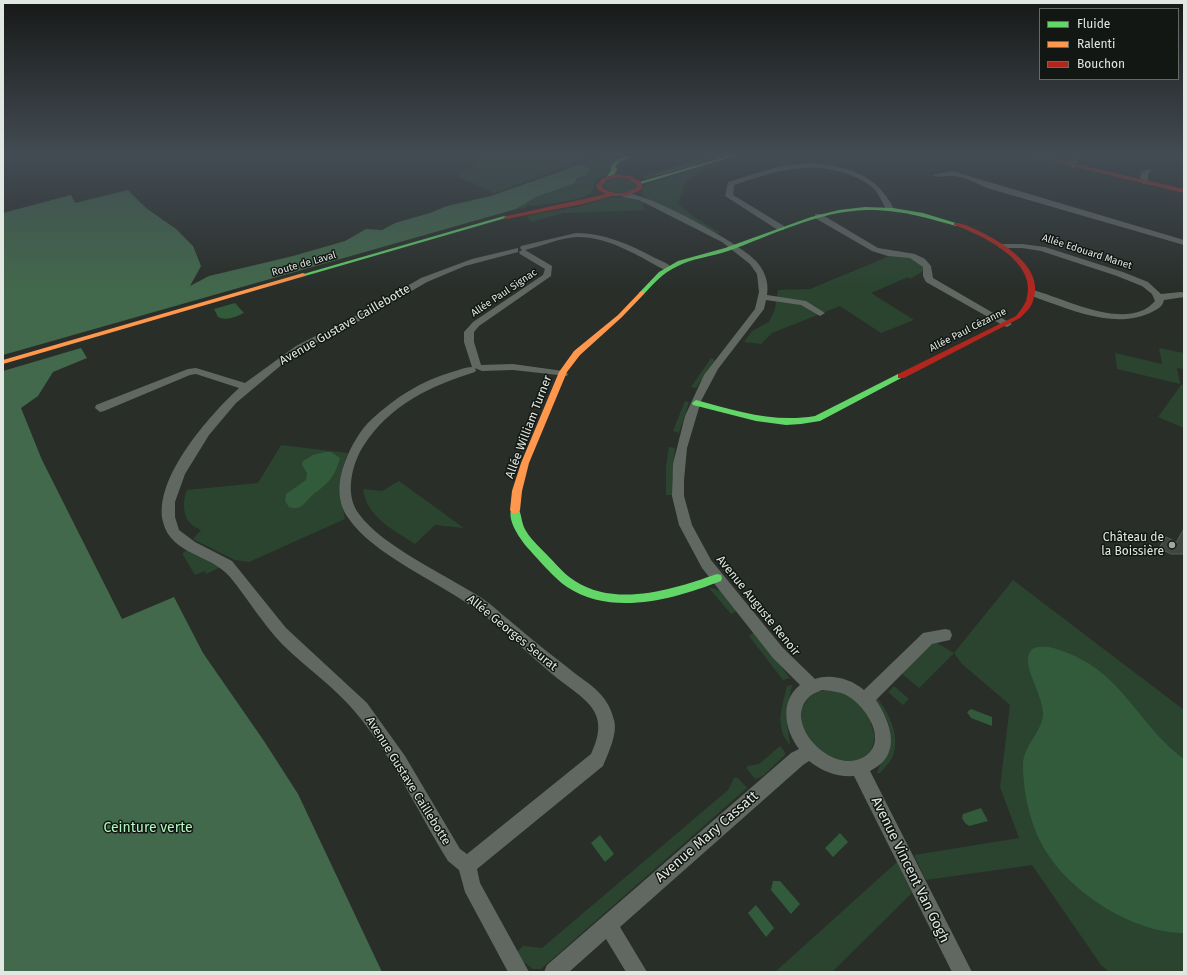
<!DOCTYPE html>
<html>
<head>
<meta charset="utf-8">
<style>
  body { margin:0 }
  #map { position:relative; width:1187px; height:975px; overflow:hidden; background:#292e29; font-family:"Fira Sans",sans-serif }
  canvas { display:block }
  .frame { position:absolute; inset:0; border:4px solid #e0e8e1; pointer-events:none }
  .legend { position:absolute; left:1039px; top:8px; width:140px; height:72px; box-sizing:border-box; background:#121713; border:1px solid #646b65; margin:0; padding:5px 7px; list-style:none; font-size:12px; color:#e0e8e1 }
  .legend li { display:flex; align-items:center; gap:8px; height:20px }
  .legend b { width:20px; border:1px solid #646b65 }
</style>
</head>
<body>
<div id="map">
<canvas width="1187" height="975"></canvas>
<div class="frame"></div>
<ul class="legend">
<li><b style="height:5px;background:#63d668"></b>Fluide</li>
<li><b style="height:5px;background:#ff974d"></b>Ralenti</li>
<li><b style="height:5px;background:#b3261e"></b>Bouchon</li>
</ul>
</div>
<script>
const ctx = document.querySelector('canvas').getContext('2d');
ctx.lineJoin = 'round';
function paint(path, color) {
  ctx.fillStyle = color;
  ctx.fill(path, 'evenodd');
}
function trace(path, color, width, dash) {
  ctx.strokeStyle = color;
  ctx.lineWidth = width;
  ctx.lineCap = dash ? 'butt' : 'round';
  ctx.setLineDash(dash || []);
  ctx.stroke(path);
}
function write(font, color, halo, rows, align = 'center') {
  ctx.font = font + ' "Fira Sans",sans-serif';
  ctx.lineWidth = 3;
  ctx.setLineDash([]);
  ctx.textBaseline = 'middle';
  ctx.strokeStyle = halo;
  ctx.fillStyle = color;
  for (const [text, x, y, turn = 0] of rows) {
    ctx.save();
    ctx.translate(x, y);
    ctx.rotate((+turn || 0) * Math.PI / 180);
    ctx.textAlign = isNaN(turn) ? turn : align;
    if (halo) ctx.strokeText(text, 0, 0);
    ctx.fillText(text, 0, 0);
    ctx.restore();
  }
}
paint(new Path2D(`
  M476,156H582L584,157L569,166L494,193L456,176L474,165Z
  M602,156H626L612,162L609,174L596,180C593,184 595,188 592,192C585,201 546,203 533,206L531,205L526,206L527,208L516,209L531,199L587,175L589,169L580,162Z
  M710,156H724L646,179L641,176Z
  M720,161L722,163L686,180L678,204L694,217L722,234L707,229L648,200L641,192L646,184Z
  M616,178L632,181L636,186C629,196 614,193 604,188L603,183Z
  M611,197C623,198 634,196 644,203L642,204L645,210L563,213L531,222L527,216L582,206Z
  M892,255L910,257L923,266V271L910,279L908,277L871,293L914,320L881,333L840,306L772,333L761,344L744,342L752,331L769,322L775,309L778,290L810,289Z
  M1159,348L1184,353V369L1177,368L1180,384L1117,369L1115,353L1162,364Z
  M711,358L715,360L696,388L691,387Z
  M1181,385H1184V428L1158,417Z
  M685,401L689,402L679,433L673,431Z
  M281,445L348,453C338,479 340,492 345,519L249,562L235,560L193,539L201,530C198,528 192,526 190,523C182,515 183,499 187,490L258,483Z
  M669,447L675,448L672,481L673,495H666V467Z
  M399,481L464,528L435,525L415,544C393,529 367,518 363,489L382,491Z
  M187,550L221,567L206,574L205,571L195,575L183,555V553Z
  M1013,580L1184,710V972H1109L1101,965L1032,865L926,880L914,855L1019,838L1000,787L1010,705L962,664L954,653L919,688L901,673L931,644L937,643L954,653Z
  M708,587L721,591L737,611L731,614Z
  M754,632L790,678L783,680L749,636Z
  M792,685L786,715L790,745C774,727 782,707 787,686Z
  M894,686L909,699L903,705L888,692Z
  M832,690L849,695L868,713L875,737L871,751L860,760L847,763L819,752L801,726L802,708L809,697L820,691Z
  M876,697C890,713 901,738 892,758C889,764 883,769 880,773H877C885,752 897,745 887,720C883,712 877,706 876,697Z
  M780,746L785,752V755L763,776L755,779L747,769V766L759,764Z
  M734,778H738L747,788L541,969H533L521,960L517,952L523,946L542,948L728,790Z
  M897,862L912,893L832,972H775Z`), '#2a442f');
paint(new Path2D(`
  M581,164L590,169L587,175L577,178L575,183L536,197L516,209L3,355V213L71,195L75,203L128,190L146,208L176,229L193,246L201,266L190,286L209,276L293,256L345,241L366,229L382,230L395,223L430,213L447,206L491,196Z
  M81,348L87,358L53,372L38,396L21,408L42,460L122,619L174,597L203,653L264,741L298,794L382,972H3V371Z`), '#42694b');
paint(new Path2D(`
  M235,303L244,313C236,317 226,321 218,317L214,309Z
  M325,452H331L340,458C335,476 329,483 315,493C305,500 303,512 289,507L285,501L286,494L306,480L307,473L302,465L303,461L313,455Z
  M1038,647C1048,646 1056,648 1065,652C1123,673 1137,724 1184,759V933C1134,933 1073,894 1047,853C1031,829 1023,794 1023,765C1023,746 1042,732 1043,715C1044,697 1023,668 1029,654C1031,649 1034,648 1038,647Z
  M971,709L992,717V726L971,718L967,712Z
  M981,808L988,821L969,826L965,823L962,818L963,814Z
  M840,833L848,842L833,857L825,848Z
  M600,835L614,854L605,862L591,843Z
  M773,881H780L800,904L791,914L771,890Z
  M756,905L774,928L766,937L748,913Z`), '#325b3b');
const building = new Path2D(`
  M1184,529V554H1171L1159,548L1166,537L1176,542Z`);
paint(building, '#404641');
trace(building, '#565b57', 1);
paint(new Path2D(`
  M1073,156H1079L1076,166L1073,168L1070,166Z
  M809,163C847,166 876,173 894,209L887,211C883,204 880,196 875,190C868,182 857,178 848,174C808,160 772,172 734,185L733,195L784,226V230H778L725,196L728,182L780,166Z
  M1147,169L1152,170L1148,174V182L1144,184L1140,182L1141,173Z
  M952,171L1184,240V245L987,188C977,184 966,177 954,176C947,175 938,179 932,175Z
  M623,193C643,190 742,244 756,261C765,271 769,282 767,295L806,301L825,313L820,316L801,305L766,300L764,309L718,369L701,401L687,448L684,480V496L692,525L711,560L783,648L815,679C830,673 852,679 864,690L923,633L945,629L950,630L952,635L950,640L932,644L876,700C892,725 902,755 870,771L972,972H952L854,776C837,777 823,772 809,761L803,765L620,927L647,972H626L606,939L569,972H544L547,965L791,753L799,749C785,730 779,702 800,685L773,658L702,568L679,525L672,496L673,464L685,416L704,375L755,309L759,292L757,274L750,264L722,242L639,200L623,197ZM822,690C833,691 843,692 851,698C869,711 889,744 862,758C831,774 782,723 809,697C812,694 818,692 822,690Z
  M815,214H821L878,248L915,254L925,259L931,266L933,278L1012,324L1007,327L1004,326L926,282L923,276V267L910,258L888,256L872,251L815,218Z
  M576,233C604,233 629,244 653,257C659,260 668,263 672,268L671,270H665C638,256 608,236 576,237C559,238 542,246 525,250L552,266L551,276L479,326L474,332V342L481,365L513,364L563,371L568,374L567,376L513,370L482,371L475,368L476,370L475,372C430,386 390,405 364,445C352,463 344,495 359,514C382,546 446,575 480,597C490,603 499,612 509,620C528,636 547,652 567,667C587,684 607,691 614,720C618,733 608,754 603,766L477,869L480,883L529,972H508L465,892L459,870L448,861C418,812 393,757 356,713C335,687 306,668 282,644C262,623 248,599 230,577C211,554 171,555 163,522C153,478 210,415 239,388L196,374L190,375L104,411L100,412L95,408L96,405L188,369L196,368L245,383L296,346L357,315L421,278L472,259L518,248V252L465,266L427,282L363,319L310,346L285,362L236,403L209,435L185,474L175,502V517L179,530L195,542L232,561L286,628L367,703L405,756L460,849L467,854L591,754C613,709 582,699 552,674C526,652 499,625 471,606C436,581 373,554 349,519C336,502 338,480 345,462C351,446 360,430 372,419C396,397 421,381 452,372C459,370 466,367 472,367L464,342V332L473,322L543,275L545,269L520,254L519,252L522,250L520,248L521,246Z
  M999,244H1022L1045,247L1123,272L1148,282L1161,294L1181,292L1184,293V297L1164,300C1163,306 1158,309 1152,312C1120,328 1082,314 1051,303C1044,300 1033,298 1029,293L1033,290C1064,298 1128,333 1155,301L1152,294L1142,286L1117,276L1041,251L1022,248H999Z`), '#616862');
paint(new Path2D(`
  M626,156H634L620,162L616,166L617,170L611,179H607L606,178L611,170V165L616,160Z
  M727,156H736L641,184L636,183Z
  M865,207L893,208L923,213L959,224L956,226C924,217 901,210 867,210C818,211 773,235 728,251C711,257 692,258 676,267C663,273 653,284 644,294H640L639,293L659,272L678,261L725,248L811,217L839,210Z
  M504,216L509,217L305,276L300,275Z
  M898,374H901L905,376L820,421L801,424L786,425L756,421L693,405L692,403L696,400C736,411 774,423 815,416Z
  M515,506L518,507C522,515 521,523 526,531C532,541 542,549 550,558C558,566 565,575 575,581C617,608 674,589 717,574L721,575L722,578L721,581C674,599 613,617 567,587C555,579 536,557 526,546C519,537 506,519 512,507Z`), '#63d668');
paint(new Path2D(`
  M303,273L305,274V276L3,364V360Z
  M642,291L644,292V294L622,317L580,355L567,372L529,463L522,491L520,510L518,513H512L510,510L512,491L521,463L559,372L574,351L618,315L640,292Z`), '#ff974d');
paint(new Path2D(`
  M1030,156H1040L1184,189V193Z
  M615,174L631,176L641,182L643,188L637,192L625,196H612L583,204L506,219L503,217L606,194L598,190L596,185L603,178ZM615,178L628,179L636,184L637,187C626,195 614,195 603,188L602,185L607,180Z
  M954,223C963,222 977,230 985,234C1008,246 1045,270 1033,301C1031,308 1025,313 1020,318L904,378H898V374L1016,316C1020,311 1024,306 1026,301C1040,262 982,235 954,225Z`), '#b3261e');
trace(new Path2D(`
  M656,175L720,156`), '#676c68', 1);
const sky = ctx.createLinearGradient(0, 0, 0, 292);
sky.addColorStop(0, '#171917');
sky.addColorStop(0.53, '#434c54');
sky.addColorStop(1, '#434c5400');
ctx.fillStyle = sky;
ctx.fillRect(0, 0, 1187, 292);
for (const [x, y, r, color] of [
  [1172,545,4,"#a0a7a1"]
]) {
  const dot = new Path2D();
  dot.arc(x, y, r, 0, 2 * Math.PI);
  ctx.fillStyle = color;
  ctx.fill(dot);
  trace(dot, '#121713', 1.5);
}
write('10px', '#e0e8e1', '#121713', [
  ["Allée Edouard Manet",1087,252,18],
  ["Route de Laval",304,264,-16],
  ["Allée Paul Signac",504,293,-34],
  ["Allée Paul Cézanne",968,330,-27]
]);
write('12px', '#e0e8e1', '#121713', [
  ["Avenue Gustave Caillebotte",345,325,-30],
  ["Allée William Turner",529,427,-69],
  ["Avenue Auguste Renoir",758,606,51],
  ["Allée Georges Seurat",512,633,39],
  ["Avenue Gustave Caillebotte",408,781,58]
]);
write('12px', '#e0e8e1', '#121713', [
  ["Château de",1164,538],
  ["la Boissière",1164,552]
], 'right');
write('14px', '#b1f7bf', '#121713', [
  ["Ceinture verte",148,828]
]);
write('14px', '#e0e8e1', '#121713', [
  ["Avenue Mary Cassatt",707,837,-41],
  ["Avenue Vincent Van Gogh",910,870,64]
]);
</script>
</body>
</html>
